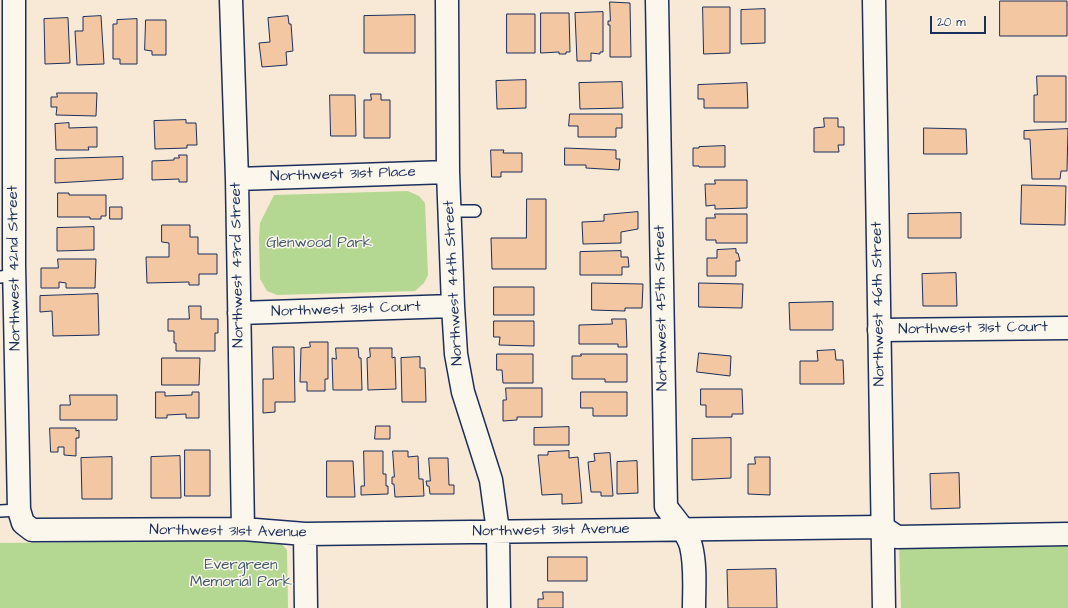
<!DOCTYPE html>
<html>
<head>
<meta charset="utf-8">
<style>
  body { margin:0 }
  #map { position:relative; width:1068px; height:608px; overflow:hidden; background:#f8e9d6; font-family:"Architects Daughter",sans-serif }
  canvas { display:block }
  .scale { position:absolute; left:930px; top:16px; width:56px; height:18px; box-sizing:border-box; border:2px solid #1b2f5e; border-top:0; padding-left:5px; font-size:12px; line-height:14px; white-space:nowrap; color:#1b2f5e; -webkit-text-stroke:3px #fbf7ec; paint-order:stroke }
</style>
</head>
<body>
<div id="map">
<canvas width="1068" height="608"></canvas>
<div class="scale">20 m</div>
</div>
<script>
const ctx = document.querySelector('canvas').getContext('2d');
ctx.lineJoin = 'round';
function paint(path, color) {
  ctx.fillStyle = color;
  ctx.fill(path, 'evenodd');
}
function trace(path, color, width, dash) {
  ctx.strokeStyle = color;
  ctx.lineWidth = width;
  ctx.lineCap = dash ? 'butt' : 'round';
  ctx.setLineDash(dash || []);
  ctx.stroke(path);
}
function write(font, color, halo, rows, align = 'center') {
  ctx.font = font + ' "Architects Daughter",sans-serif';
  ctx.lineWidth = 3;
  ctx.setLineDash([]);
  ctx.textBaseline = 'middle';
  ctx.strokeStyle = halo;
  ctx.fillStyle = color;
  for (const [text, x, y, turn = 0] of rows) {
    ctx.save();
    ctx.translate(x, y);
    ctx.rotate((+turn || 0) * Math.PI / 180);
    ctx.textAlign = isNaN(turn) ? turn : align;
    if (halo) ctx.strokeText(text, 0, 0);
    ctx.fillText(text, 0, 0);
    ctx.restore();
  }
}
paint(new Path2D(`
  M408,191L419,196L425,203L428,275L424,283L415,291L277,295L267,291L260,279L259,238L260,223L274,195Z
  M275,540L281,543L287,550L288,608H0V543Z
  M1068,543V608H901L899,545Z`), '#b4d892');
const building = new Path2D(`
  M1000,1H1067V36H1000Z
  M610,2L630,3L631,57H610V25H608V21H610Z
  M703,7H730V53L704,54Z
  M765,9V43L741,44V10Z
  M603,12V52H600V54L591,53V61H577L575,13Z
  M541,13H569L570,52H566V54H559V52L541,53Z
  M507,14H535V53H507Z
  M415,15V53H364V16Z
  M101,16L104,64L77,65L75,31H83V17Z
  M288,16L289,24H291L293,51L286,52L287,65L262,67L259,43L270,42L268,18Z
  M68,18L70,63L45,64L44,19Z
  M137,19V64H120V59H113V24H117V20Z
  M146,20H166V55H152V51L145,50Z
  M1037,76H1066V122H1034V95H1037Z
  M526,80V108L497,109L496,81Z
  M622,82L623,108L580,109L579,83Z
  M747,83L748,108H704V99H698V85Z
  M57,93H97L96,116L56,115L57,107H51V97H57Z
  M371,94H381V100H390V138H364V100H371Z
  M330,95H355L356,136H331Z
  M570,114H622V128H616V137H578V126H569Z
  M824,118H838V127H844V145H838L839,152H814V128L824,127Z
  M186,120V123H196L197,145H187V148L155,149L154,121Z
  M69,123V128L97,127V147H88L89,150H56L55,124Z
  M924,128L966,129L967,154H924Z
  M1068,129L1067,171H1061L1060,179H1032L1030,139H1024V131Z
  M725,146V167H699V166H693V148H699V147Z
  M565,148L616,150V159H620L619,170L586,168V165H565Z
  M491,150H504L503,153H522V172H501V177H492Z
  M179,155H187V182H179V179L152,180V161L174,160V158H179Z
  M123,157V179L55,183V159Z
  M715,180H747V208L715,209V205L706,206L705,184H715Z
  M1022,185L1066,186L1065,225L1021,224Z
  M58,193H69V195H106V216H101V219H90V217H58Z
  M527,199H546V269H492L491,238H526Z
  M110,207H122V219H110Z
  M638,212V229L621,232V243L583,244L582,222L604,221V215Z
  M961,213V238H908V214Z
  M715,214H747V243H716V240H706V218H715Z
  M162,225H190V237H198V254H217V274H199V285H189V282L147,283L146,257H169V243L162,242Z
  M94,227V250L57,251V228Z
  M736,249V253H738L740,261H736V276H707V258H717V250Z
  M621,251V257H628L629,267H622V275H580V252Z
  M58,259H96L95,288H66V283L59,282V288H41V268H58Z
  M956,273L957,306H923L922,274Z
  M592,283L643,284L642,308H625V311L592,310Z
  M699,283L743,284L742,308L699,307Z
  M494,287H534V315H494Z
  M98,294L99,335L53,336L52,311L40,312V296Z
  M833,302V330H790L789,303Z
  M189,306H201V319H218V333H215V351H176V343H174V331H168V319H189Z
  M612,319H626L627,347H618V344H579V325L612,324Z
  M494,321H534V346L499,345L500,337H494Z
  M310,342H328V379H325V391H307V382H300L301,348L310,347Z
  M273,347H294L295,402H275V412L263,413V379H273Z
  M336,348H358L359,358H361L362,390H333L332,358L336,359Z
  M370,348H392V358L395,357L396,389L368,390L367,358L370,357Z
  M835,350L836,360H843L844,384H800V361H818L817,351Z
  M699,353L731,356L730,376L697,372Z
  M497,354H533V383H503L502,370H497Z
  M581,354H627V382H605V379H572V356H581Z
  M420,357V368H425L426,402H402L401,358Z
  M162,358H200L199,385H162Z
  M506,388H542V417H517V420L503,421V400H506Z
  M701,389H742L743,414H732V417H706V405H701Z
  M156,392H165V396L192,395V392H199V418H186V414L167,415V418H156Z
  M581,392H627V416H593V408H581Z
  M70,395H117V420H60V405H70Z
  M376,426H390V439H375Z
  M569,427V445H534V428Z
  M50,428H76V431L79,430V438H76V456L64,455V447H58V452H51Z
  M731,438V478L692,480V439Z
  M185,450H210V496H185Z
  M364,451H383V474H386V486H388V494L361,495V486H364Z
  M393,451H408V457L418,456L419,479H423L424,496L395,497L394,484H392V477H394Z
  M569,451V458L578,457L582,503L562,504V494L542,495L538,455H548V452Z
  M610,453L613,496H601V492H591L588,462L595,461L594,454Z
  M180,456L181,498H151V457Z
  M112,457V499H82L81,458Z
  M755,457H770V495L748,494V464H755Z
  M429,458H448L449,485H454V494H430L429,486H427L426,481H430Z
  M327,461H353L355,497H327Z
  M637,461L638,493L617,494V462Z
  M959,473L960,508L931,509L930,474Z
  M548,557H587V581H548Z
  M776,569L777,608H728L727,570Z
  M543,592H563V608H538V599H543Z`);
paint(building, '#f2c7a1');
trace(building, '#1b2f5e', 1);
const lane = new Path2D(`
  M449,211H475
  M0,277L15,275
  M0,511L19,510`);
const street = new Path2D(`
  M14,0V265L19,510L23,523L32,530L243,529L305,534L882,527L897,537L1068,534
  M231,0L237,179L243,529
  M447,0L448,172L453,306L456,354L463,392L491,480L498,531L499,608
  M657,0L666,507C675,519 687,532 691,546C696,566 694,588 694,608
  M237,179L448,172
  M239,313L453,306
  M879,330L1068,328
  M305,534L306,608`);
const secondary = new Path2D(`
  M874,0L884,608`);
trace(lane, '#1b2f5e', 14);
trace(street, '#1b2f5e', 25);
trace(secondary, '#1b2f5e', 25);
trace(lane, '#fbf7ec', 11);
trace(street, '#fbf7ec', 22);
trace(secondary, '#fbf7ec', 22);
write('15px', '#1b2f5e', '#fbf7ec', [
  ["Northwest 31st Place",343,175,-2],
  ["Northwest 43rd Street",238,265,-91],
  ["Northwest 42nd Street",15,268,-91],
  ["Northwest 44th Street",454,283,-93],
  ["Northwest 46th Street",879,304,-91],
  ["Northwest 45th Street",662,308,-91],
  ["Northwest 31st Court",346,310,-2],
  ["Northwest 31st Court",973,329,-1],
  ["Northwest 31st Avenue",551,531,-1],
  ["Northwest 31st Avenue",228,532,1]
]);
write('15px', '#41596b', '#fbf7ec', [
  ["Glenwood Park",319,244],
  ["Evergreen",241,566],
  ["Memorial Park",241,583]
]);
</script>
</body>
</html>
